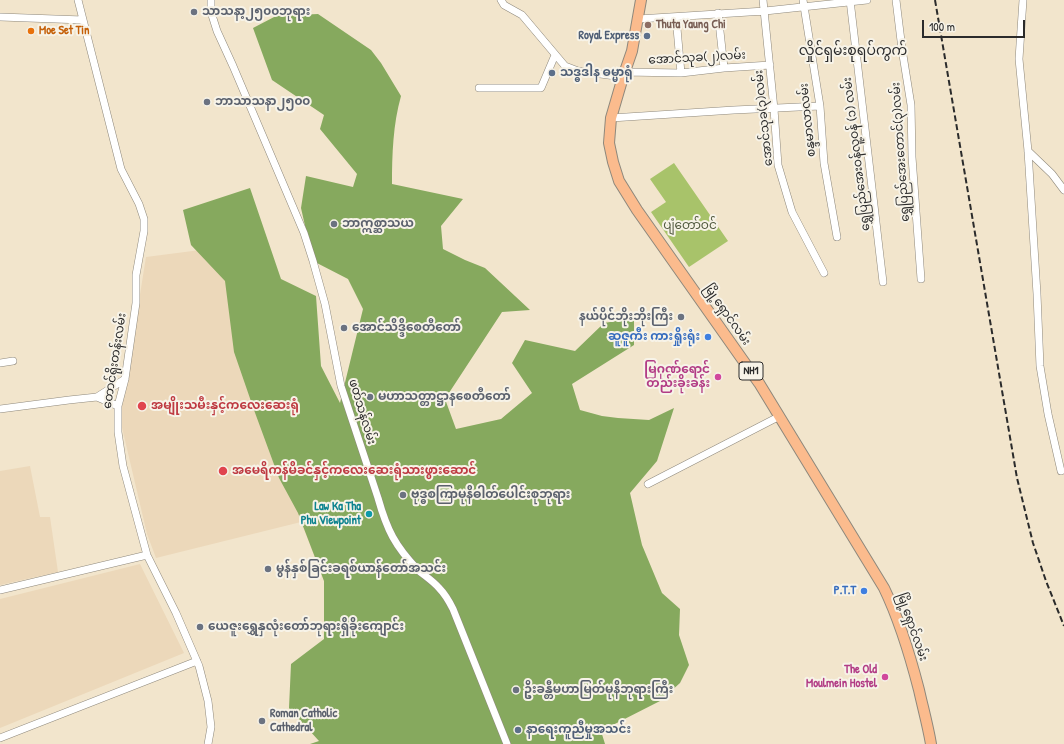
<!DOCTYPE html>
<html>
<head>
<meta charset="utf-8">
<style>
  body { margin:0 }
  #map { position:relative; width:1064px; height:744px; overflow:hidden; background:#f2e5cc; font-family:"Patrick Hand",sans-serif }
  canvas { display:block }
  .scale { position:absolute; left:922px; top:20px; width:103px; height:18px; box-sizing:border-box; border:2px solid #2b2b2b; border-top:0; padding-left:5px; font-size:12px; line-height:14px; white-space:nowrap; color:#2b2b2b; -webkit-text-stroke:3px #f7f3e8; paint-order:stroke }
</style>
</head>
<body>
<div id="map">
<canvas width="1064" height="744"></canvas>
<div class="scale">100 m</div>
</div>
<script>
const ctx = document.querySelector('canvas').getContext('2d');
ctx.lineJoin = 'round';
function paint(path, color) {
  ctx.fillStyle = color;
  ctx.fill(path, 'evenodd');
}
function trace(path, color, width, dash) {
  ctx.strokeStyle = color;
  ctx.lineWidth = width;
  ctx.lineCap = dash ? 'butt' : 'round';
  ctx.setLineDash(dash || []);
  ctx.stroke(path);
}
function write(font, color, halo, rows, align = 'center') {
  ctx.font = font + ' "Patrick Hand","Noto Sans Myanmar",sans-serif';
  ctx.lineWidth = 4;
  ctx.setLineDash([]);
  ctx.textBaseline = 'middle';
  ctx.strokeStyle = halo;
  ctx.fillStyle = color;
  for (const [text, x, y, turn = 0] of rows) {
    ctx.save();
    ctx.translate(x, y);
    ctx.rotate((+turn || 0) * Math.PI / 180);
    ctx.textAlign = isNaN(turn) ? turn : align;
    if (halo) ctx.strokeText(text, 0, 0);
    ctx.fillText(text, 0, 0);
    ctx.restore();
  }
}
paint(new Path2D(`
  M239,245L364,617L324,627V581L301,522L156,558L147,534L120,419L146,257Z
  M30,466L40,517H50L58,572L0,585V471Z
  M140,564L184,653L0,728V599Z`), '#ecd8ba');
paint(new Path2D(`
  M674,163L728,241L689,267L651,212L666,202L650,179Z`), '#a8c36a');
paint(new Path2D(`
  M318,14L371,50L381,63L401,96C393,124 392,155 392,184L463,199L441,226L443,249L465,260L485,268L530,310L502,312L445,399L456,429L501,419L532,393L512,363L525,340L575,351L604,323L634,318V345L572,384L580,410L602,416L618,418L649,420L674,408L657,461L630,493L642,545L662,593L680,609L679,635L689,665L680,683L660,701L601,731L605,744H310L319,741L289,708L291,664L324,639V581L298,513L279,478L254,410L234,352L225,281L191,245L183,210L250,188L281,279L316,296L321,366L340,403L363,309L348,279L313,261L301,208L306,176L353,187L357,174L320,129L324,115L272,80L253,28L276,16Z`), '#86a95e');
const minor = new Path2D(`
  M78,0L121,169L139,204L144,219V231L136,275V303L125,379L118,406V432L123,466L147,555L176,613L199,666L208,701L211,727L208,744
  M211,0V12L217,31L233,66L304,233L313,261L325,304L341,386L378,498C387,530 395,546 418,570C425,576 433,581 439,588C445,594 449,601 453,609L507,744
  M501,0L504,5L522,15L565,66L578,71L623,77
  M763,0L774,109L778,165L792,212L824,273
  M803,0L820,106L824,163L837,237
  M850,0L883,282
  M896,0L902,49L911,105L912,157L921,279
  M1023,0L1019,59L1028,151L1037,294L1040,366L1048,414L1061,471
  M718,13L724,68
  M0,17L83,20
  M676,17L681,73
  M638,19L765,11L867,0
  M625,72L681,73L724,68L770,65
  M479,88H541L555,55
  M611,118L734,110L820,106
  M1028,151L1052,174L1064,190
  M0,363L13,361
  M97,397L118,406
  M0,409L69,400L97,397L125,379
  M648,484L780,416
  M0,590L147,555
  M0,738L197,661`);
const highway = new Path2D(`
  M641,0L632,51L623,77L611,118L609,143L613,162L619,181L637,210L759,383L884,588C900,621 910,655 919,690C923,708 928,726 931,744`);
trace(minor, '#8e887c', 8);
trace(highway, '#8e887c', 12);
trace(minor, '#fff', 7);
trace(highway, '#fbbb8d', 10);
trace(new Path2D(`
  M935,0L1017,478L1033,543L1046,581L1064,626`), '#2b2b2b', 2, [6, 3]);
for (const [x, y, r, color] of [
  [194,12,4,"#6b7280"],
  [648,25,4,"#8d6e63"],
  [31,31,4,"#e8710a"],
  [647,36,4,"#5c6f8a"],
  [552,73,4,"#5c6f8a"],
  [207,102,4,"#6b7280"],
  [334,224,4,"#6b7280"],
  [681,317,4,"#6b7280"],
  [344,328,4,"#6b7280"],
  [708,337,4,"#3f7fe0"],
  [718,377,4,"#d1479c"],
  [370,397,4,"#6b7280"],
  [142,406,5,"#e0444e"],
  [223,471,5,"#e0444e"],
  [403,495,4,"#6b7280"],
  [369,514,4,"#0f9aa8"],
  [268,569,4,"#6b7280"],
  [864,591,4,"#3f7fe0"],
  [200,627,4,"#6b7280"],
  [885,677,4,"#d1479c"],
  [516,690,4,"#6b7280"],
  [262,721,4,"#6b7280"],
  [518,730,4,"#5c6f8a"]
]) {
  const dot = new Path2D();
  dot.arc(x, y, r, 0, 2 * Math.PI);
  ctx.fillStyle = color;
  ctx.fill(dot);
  trace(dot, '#f7f3e8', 1.5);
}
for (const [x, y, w] of [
  [751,371,24]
]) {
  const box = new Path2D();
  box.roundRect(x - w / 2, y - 9, w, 18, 3);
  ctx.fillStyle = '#f7f3e8';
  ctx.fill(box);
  trace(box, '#2b2b2b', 1);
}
write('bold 11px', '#2b2b2b', null, [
  ["NH1",751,371]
]);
write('bold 12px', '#5b616d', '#f7f3e8', [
  ["သာသနာ့၂၅၀၀ဘုရား",202,12],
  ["ဘာသာသနာ၂၅၀၀",215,102],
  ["ဘာဣစ္ဆာသယ",342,224],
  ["နယ်ပိုင်ဘိုးဘိုးကြီး",673,317,"right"],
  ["အောင်သိဒ္ဒိစေတီတော်",352,328],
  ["မဟာသတ္တာဋ္ဌာနစေတီတော်",378,397],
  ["ဗုဒ္ဓစကြာမုနိဓါတ်ပေါင်းစုဘုရား",411,495],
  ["မွန်နှစ်ခြင်းခရစ်ယာန်တော်အသင်း",276,569],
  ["ယေဇူးရွှေနှလုံးတော်ဘုရားရှိခိုးကျောင်း",208,627],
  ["ဦးခန္တီမဟာမြတ်မုနိဘုရားကြီး",524,690],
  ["Roman Catholic",270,714],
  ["Cathedral",270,728]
], 'left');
write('bold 12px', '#785e54', '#f7f3e8', [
  ["Thuta Yaung Chi",656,25]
], 'left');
write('bold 12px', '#c56008', '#f7f3e8', [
  ["Moe Set Tin",39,31]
], 'left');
write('bold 12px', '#4e5e75', '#f7f3e8', [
  ["Royal Express",639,36,"right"],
  ["သဒ္ဓဒါန ဓမ္မာရုံ",560,73],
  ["နာရေးကူညီမှုအသင်း",526,730]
], 'left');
write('12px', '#2b2b2b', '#f7f3e8', [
  ["အောင်သုခ(၂)လမ်း",697,58,-3],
  ["အောင်သုခ(၃)လမ်း",764,118,-96],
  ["စန္ဒမာလာလမ်း",808,120,-96],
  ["ရွှေပြည်အေးတောင်(၃)လမ်း",901,152,-94],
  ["ရွှေပြည်အေးဝန်လူ့ဝန် (၁) လမ်း",857,154,-97],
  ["မြို့ရှောင်လမ်း",727,315,55],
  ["တောင်ရိုးတန်းလမ်း",115,361,-81],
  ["ဖတ်သန်လမ်း",362,412,73],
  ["မြို့ရှောင်လမ်း",912,627,71]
]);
write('12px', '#50593e', '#f7f3e8', [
  ["ပျံတော်ဝင်",690,226]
]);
write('bold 12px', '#366cbe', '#f7f3e8', [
  ["ဆူဇူကီး ကားရှိုးရုံး",700,337],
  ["P.T.T",856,591]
], 'right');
write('bold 12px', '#b23c85', '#f7f3e8', [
  ["မြဂုဏ်ရောင်",710,370],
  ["တည်းခိုးခန်း",710,384],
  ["The Old",877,670],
  ["Moulmein Hostel",877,684]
], 'right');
write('bold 12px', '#be3a42', '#f7f3e8', [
  ["အမျိုးသမီးနှင့်ကလေးဆေးရုံ",151,406],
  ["အမေရိကန်မိခင်နှင့်ကလေးဆေးရုံသားဖွားဆောင်",232,471]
], 'left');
write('bold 12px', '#0d838f', '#f7f3e8', [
  ["Law Ka Tha",361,507],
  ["Phu Viewpoint",361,521]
], 'right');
write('14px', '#2b2b2b', '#f7f3e8', [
  ["လှိုင်ရှမ်းစုရပ်ကွက်",853,51]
]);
</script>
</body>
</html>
